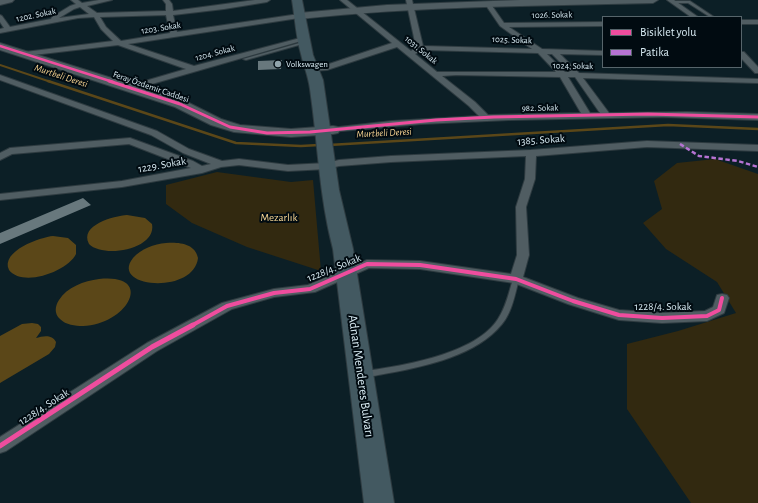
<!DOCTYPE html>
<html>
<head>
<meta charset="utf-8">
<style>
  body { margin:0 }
  #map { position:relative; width:758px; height:503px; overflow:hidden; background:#0c1f26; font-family:"Alegreya Sans",sans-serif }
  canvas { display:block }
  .legend { position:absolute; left:602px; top:16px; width:140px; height:52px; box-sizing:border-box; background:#010b11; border:1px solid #57656b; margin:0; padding:5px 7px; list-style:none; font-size:12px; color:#d8ebf3 }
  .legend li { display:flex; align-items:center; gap:8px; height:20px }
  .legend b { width:20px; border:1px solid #57656b }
</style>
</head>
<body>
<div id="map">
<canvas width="758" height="503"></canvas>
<ul class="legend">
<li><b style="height:5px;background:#ef4d9e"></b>Bisiklet yolu</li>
<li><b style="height:5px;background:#b673d3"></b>Patika</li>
</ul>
</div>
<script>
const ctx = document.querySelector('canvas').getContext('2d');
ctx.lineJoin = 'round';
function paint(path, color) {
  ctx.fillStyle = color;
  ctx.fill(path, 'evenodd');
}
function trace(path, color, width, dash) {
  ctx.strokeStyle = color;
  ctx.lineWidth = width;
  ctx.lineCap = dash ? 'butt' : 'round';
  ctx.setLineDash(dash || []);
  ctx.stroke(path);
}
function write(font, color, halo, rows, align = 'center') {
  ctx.font = font + ' "Alegreya Sans",sans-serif';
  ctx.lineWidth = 4;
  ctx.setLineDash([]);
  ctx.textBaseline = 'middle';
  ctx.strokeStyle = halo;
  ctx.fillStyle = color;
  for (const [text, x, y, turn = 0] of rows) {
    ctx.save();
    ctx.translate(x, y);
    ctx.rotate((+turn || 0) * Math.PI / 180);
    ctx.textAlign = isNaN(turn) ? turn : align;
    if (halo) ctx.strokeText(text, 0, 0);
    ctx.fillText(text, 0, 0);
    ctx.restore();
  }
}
paint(new Path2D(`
  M715,159L758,174V503H691L627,409V344L678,331L736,313L717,282L666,249L643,223L662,209L654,181L677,163Z
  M217,172L291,182L313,180L321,271L247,247L192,223L166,204V185Z`), '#322910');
paint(new Path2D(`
  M127,215L145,218L152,224C157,249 104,259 89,244C79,225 114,216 127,215Z
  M53,236L68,238L76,245V254C68,271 23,288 9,270C0,251 41,237 53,236Z
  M166,243C178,242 195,243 198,258C194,295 109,288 133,258C141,249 154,244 166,243Z
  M99,279C155,273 129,324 83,326C75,326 66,325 60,319C54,314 55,306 59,300C67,287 84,281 99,279Z
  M32,323L38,324L41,327V331L36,338C43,336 52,334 56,342L55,347L49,354L0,383V336L22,324Z`), '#5b4718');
trace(new Path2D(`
  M0,65L51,82`), '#5b4718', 2);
trace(new Path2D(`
  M48,81L236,143L301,146L319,145
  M329,145L668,125L758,129`), '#5b4718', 2.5);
paint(new Path2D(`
  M282,60L281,69L258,70V61Z
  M83,198L91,205L0,244V233Z`), '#68787d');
const lane = new Path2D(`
  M672,1H690L714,17H710L688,3H672Z
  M303,42L306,43L246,60L243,59Z
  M516,277L519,279C515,294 512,312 502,324C477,355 427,366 389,373C381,374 370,378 362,376L361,374L362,372L365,371C403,366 476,354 498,319C506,307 509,292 513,279Z`);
const street = new Path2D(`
  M71,0H78L82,3L99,0H112L87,6L97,13L166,11V4L163,0H169L172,4L173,11L255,0H270L267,2L224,9L173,15L177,32L299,14L302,16L299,18L128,44L194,66L304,37L308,39L131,90L127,88L128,86L186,69L118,45L25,56L21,54L25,52L113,41L101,29L94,17L78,18L0,33V29L4,28L0,22V15L2,16L10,27L51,19L52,17L70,6L76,4ZM80,7L89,14L59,18L74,9ZM166,15L170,33L121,41L106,27L100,17Z
  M340,0H347L411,51L416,47L406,0H412L423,46L532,49L500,26L485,4L488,2L490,3L504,23L603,22V26L509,27L542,49L603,51V55L560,54L579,73L758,79V83L583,78L609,113L687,112L758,114V120L663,117L509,120L421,124L330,132L328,130L330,128L392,121L479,116L469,106L397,47L327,70L309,71V67L323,66L392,43ZM422,50L538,53L556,72H437L415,54ZM547,54H552L570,72H565ZM456,75L560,77L581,113L488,115L475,102L442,76ZM568,77H575L600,113H590Z
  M667,0H674L698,17H691Z
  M741,20H758V24H741Z
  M741,52H744L758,67V73H755L741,58Z
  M0,75L157,131L189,149L222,161L239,159L288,165L327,163L339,160L391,156L531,150L647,141L758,145V151L647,147L536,156L535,179L526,207L529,255L523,277L578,298L619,310L662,313L705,311L713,307L717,295L722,294L727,295L729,298L724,313L707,321L662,323L619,320L568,304L514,283L420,269L369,268L315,292L274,297L232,309L157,351L6,451L0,453V437L147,343L222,303L274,289L308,285L367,260L420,261L511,274L517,255L516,207L525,179L526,156L391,162L339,166L327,169L288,171L239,165L221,167L202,173L122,187L0,200V194L122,181L191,168L129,144L12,154L0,160V153L10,148L130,138L193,161L202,166L211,164L183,153L151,135L0,80Z`);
const secondary = new Path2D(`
  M0,0H14L12,2L0,5Z
  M520,0H658L653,3C535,6 417,6 299,19L294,16L299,13L387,5Z
  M0,43L185,101L221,119L240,125L291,129L333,126L338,127L340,130L338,133L333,134L291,137L234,132L211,125L175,107L0,50Z`);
const primary = new Path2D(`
  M292,0H302L313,55L323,80L339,190L353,249L394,503H364L333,249C319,196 318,143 310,89C308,75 304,67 301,54C296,37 295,18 292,0Z`);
trace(lane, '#2e3b40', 2);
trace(street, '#2e3b40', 2);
trace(secondary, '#2e3b40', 2);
trace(primary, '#2e3b40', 2);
paint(lane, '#505d62');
paint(street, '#505d62');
paint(secondary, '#505d62');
paint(primary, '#435961');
trace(new Path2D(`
  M680,144L699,156L738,161L758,167`), '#b673d3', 2.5, [4.5, 2.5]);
trace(new Path2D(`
  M0,46L113,82`), '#ef4d9e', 2.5);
trace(new Path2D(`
  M109,81L180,104L230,127L267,133L310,132L436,120L494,117L648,114L758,117`), '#ef4d9e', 3);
trace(new Path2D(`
  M191,326L227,306L274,293L310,289L367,264L420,265L516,279L573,301L619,315L662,318L707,316L719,310L722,298`), '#ef4d9e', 4);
trace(new Path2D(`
  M0,446L152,347L193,325`), '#ef4d9e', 5);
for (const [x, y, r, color] of [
  [278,64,4,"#91a4ab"]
]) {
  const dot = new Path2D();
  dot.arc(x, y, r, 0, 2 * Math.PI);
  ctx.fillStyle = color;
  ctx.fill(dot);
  trace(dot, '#010b11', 1.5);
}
write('9px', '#d8ebf3', '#010b11', [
  ["1202. Sokak",36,15,-12],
  ["1026. Sokak",552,15,-1],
  ["1203. Sokak",161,28,-9],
  ["1025. Sokak",512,40,2],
  ["1031. Sokak",421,50,39],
  ["1204. Sokak",215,53,-15],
  ["1024. Sokak",573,66,1],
  ["Feray Özdemir Caddesi",151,87,19],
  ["982. Sokak",540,108,-1]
]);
write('9px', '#d8ebf3', '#010b11', [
  ["Volkswagen",286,64]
], 'left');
write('italic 10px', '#f7d492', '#010b11', [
  ["Murtbeli Deresi",61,76,18],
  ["Murtbeli Deresi",384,133,-3]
]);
write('11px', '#d8ebf3', '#010b11', [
  ["1385. Sokak",541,140,-4],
  ["1229. Sokak",162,165,-10],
  ["1228/4. Sokak",334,268,-22],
  ["1228/4. Sokak",663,307],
  ["1228/4. Sokak",44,407,-33]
]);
write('11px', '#fad895', '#010b11', [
  ["Mezarlık",279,218]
]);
write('13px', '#d8ebf3', '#010b11', [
  ["Adnan Menderes Bulvarı",361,376,82]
]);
</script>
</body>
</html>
